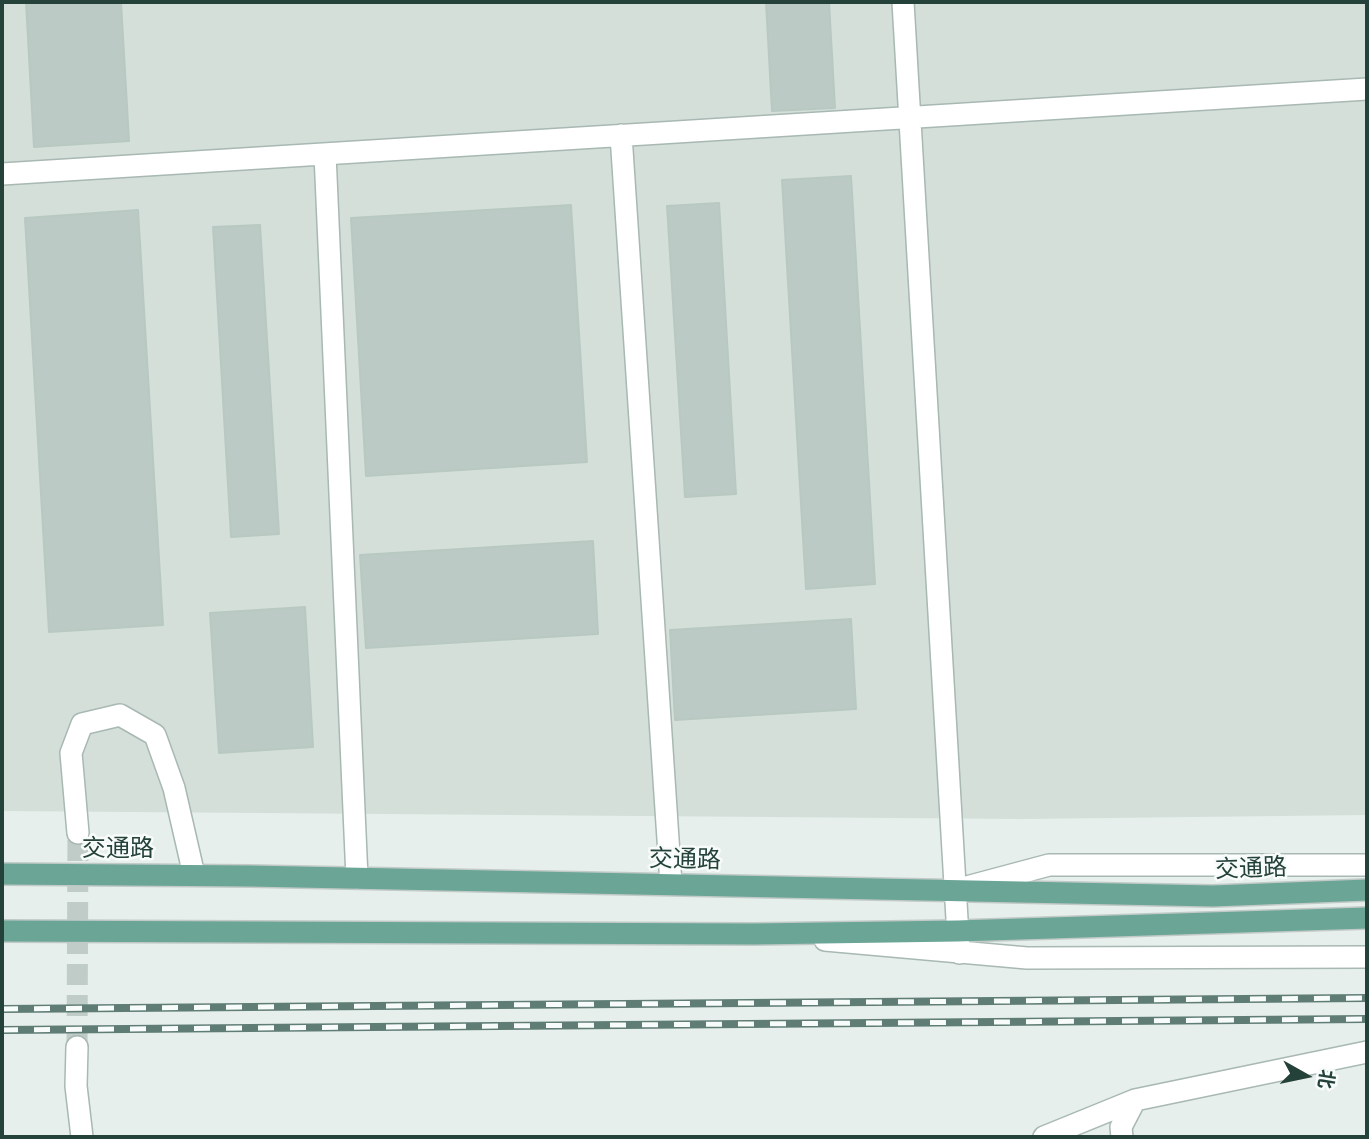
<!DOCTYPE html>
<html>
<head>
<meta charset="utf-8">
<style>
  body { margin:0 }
  #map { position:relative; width:1369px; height:1139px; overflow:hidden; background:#e6efeb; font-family:Barlow,"Noto Sans SC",sans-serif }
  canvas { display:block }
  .frame { position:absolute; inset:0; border:4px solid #24423a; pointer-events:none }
  .north { position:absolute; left:1271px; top:1041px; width:70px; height:70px; -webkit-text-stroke:5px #f7fbf9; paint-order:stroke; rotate:99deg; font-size:19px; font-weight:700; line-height:28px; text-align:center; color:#24423a }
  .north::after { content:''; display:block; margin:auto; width:24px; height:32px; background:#24423a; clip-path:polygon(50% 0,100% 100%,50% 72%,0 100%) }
</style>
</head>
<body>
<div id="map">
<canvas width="1369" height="1139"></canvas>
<div class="frame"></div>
<div class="north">北</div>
</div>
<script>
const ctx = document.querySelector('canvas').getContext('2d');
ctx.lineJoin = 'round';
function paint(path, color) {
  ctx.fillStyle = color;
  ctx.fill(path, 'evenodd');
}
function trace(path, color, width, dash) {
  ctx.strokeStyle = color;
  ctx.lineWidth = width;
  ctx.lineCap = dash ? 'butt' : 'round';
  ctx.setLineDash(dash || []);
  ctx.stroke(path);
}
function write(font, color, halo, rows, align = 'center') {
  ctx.font = font + ' Barlow,"Noto Sans SC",sans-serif';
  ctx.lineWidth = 5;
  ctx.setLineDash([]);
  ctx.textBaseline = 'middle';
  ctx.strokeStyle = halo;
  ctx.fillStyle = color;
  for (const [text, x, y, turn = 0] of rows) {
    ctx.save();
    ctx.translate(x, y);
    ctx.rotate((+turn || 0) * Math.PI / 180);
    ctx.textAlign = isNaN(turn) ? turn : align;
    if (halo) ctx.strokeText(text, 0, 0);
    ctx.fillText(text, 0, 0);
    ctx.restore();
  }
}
paint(new Path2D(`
  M2,2H1367V815L1022,819L2,811Z`), '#d4dfda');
const building = new Path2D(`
  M26,2H121L129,141L34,147Z
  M766,2H829L835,108L772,111Z
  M851,176L875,584L806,589L782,180Z
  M719,203L736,494L685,497L667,206Z
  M571,205L587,462L366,476L351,218Z
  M138,210L163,625L49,632L25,218Z
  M260,225L279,534L231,537L213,227Z
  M593,541L598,634L366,648L360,555Z
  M305,607L313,747L219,753L210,613Z
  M851,619L856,709L675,720L670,630Z`);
paint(building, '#bbcac4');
trace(building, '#b8c9c2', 2);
trace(new Path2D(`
  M77,1047L78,833`), '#bfccc8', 21, [21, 10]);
const minor = new Path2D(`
  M903,2L959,953
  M621,135L671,884
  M325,154L357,878
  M2,174L1367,89
  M78,833L71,753L82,724L120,715L155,735L174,788L194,875
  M963,888L1049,865H1367
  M825,940L1027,958L1367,957
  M77,1047L76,1086L82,1137
  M1044,1137L1135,1100
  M1122,1137L1121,1127L1135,1100L1367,1052`);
const major = new Path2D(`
  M2,874L250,876L1213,896L1367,890
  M2,931L754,934L957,931L1367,918`);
trace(minor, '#a8b8b2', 24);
trace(major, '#c2cac8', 24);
trace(minor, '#fff', 21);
trace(major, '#6aa596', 21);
const rail = new Path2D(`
  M2,1009L1367,998
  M2,1030L1367,1019`);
trace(rail, '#5f7d75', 8);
trace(rail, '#f7fbf9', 5, [16]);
write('24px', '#24423a', '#f7fbf9', [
  ["交通路",118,848],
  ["交通路",685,859,1],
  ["交通路",1251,868,-2]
]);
</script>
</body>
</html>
